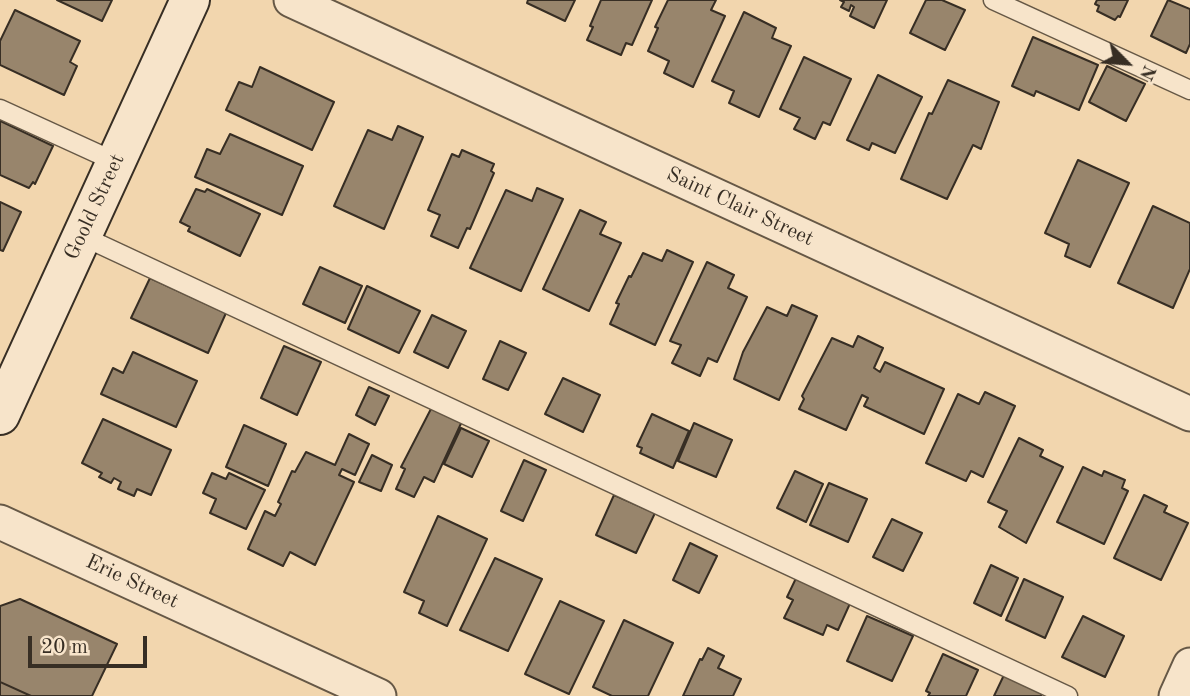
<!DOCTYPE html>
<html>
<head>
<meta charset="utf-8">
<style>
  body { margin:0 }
  #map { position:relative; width:1190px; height:696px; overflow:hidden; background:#f2d6ae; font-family:"Old Standard TT",serif }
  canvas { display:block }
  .north { position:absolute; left:1092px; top:28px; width:70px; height:70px; -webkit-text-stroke:5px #f7e4ca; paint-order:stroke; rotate:115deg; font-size:19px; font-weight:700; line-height:28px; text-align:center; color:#372e24 }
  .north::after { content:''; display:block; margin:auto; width:24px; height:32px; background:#372e24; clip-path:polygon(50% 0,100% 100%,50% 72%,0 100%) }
  .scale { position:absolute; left:28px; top:636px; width:119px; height:32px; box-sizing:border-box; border:4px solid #372e24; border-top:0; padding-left:9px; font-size:21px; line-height:24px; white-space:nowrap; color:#372e24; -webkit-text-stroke:5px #f7e4ca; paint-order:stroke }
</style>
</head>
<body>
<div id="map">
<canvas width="1190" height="696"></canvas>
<div class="north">N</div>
<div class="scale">20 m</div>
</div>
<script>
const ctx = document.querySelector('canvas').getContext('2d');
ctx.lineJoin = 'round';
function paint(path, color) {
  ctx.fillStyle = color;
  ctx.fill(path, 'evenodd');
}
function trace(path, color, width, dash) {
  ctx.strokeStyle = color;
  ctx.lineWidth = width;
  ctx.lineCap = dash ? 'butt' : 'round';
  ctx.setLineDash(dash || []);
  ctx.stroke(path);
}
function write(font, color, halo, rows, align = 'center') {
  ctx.font = font + ' "Old Standard TT",serif';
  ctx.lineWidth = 7;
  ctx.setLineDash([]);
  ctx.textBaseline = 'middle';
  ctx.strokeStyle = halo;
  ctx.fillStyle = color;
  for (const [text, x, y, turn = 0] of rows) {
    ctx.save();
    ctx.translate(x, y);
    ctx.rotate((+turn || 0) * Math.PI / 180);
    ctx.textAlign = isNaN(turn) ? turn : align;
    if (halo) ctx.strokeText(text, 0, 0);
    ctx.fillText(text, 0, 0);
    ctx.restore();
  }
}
const building = new Path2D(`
  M57,0H112L102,21Z
  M528,0H575L565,21L527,3Z
  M601,0H652L632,45L626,43L621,55L587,40L593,27L590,26Z
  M668,0H716L711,10L725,16L693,87L664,73L669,61L648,51L658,28L655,27Z
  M840,0H887L874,28L850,16L854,7L851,5L849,11L841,7L844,2Z
  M926,0H942L965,10L945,50L910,33Z
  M1097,0H1128L1120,17L1118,16L1115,20L1097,11L1099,6L1095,4Z
  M1168,0L1190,9V44L1186,53L1151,36Z
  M15,10L80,41L70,62L77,66L64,95L0,65V41Z
  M744,12L776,28L772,38L791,46L759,117L729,103L734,91L712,81Z
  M1033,37L1098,65L1079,110L1036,91L1034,96L1012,86Z
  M804,57L851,79L830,125L823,122L815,139L794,129L800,118L780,109Z
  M1107,66L1145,84L1126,121L1089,102Z
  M260,67L334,102L312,150L226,110L239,82L252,87Z
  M878,75L922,97L895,153L872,143L869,150L847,140Z
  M948,80L999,102L981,149L973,145L947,199L901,179L929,113L932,114Z
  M0,121L53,146L35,184L33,182L29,188L0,175Z
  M398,126L423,137L384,229L334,206L368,130L392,140Z
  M230,134L303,166L282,215L195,177L207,149L220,154Z
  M462,150L494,164L491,171L494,173L470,229L467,228L458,248L431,236L440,215L428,210L452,154L459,157Z
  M1078,160L1129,183L1090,267L1065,256L1069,244L1045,233Z
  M537,188L563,199L521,291L470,268L506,190L532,201Z
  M196,189L205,192L207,189L260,214L240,256L188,231L190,227L180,222Z
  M0,202L21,212L3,251L0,250Z
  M1153,206L1190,223V269L1173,308L1118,283Z
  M580,210L606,222L600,234L621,243L589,311L543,289Z
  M667,250L693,262L655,345L610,324L619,304L616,303L629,276L631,277L643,253L662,261Z
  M707,262L734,275L728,288L747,297L717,362L708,358L700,376L672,363L681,345L670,341Z
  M320,267L362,286L345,323L303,304Z
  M150,278L226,313L208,353L131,318Z
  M367,286L420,311L399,353L348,329Z
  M792,305L817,316L779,400L734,379L743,352L767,307L787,316Z
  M432,315L466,331L448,368L414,352Z
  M858,336L883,348L874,368L880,372L885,362L944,389L924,434L864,406L868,398L862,395L846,430L799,409L804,399L802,396L832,338L853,347Z
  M500,341L526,353L508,390L483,379Z
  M284,346L321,362L297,415L261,398Z
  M133,352L197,381L176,427L101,394L113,368L123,373Z
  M563,378L600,395L583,432L545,414Z
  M369,387L389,396L375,425L356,415Z
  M985,392L1015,406L983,477L971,471L966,481L926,463L958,394L979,404Z
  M434,403L464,417L434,482L424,477L414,497L396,489L405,469L401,467Z
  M652,414L689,431L673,468L640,453L642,448L637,446Z
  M103,419L171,450L151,495L137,489L134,496L118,489L121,482L114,478L111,483L99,477L102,473L82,463Z
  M694,423L732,440L716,477L678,461Z
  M244,425L286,444L268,486L226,467Z
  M461,428L489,441L472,477L444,464Z
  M349,434L369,444L355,475L342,469L339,475L354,482L315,565L290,552L283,566L248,549L265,511L275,516L281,504L278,502L292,471L295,472L306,452L335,465Z
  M1019,438L1043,450L1040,456L1063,467L1026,543L999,527L1007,511L988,502Z
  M372,455L392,465L381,491L359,482Z
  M524,460L546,470L523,521L501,511Z
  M1083,467L1102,476L1104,471L1125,480L1122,488L1128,491L1104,544L1057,522Z
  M795,471L823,484L806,522L777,508Z
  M212,473L226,479L229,473L265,490L246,529L210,513L216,499L203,493Z
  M829,483L867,499L848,542L810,525Z
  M614,495L655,513L636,553L596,535Z
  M1144,495L1167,506L1164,512L1188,523L1161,580L1114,558Z
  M438,516L487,539L447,626L419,613L424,601L404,592Z
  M892,519L922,533L903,571L873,557Z
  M690,543L717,556L699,593L673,580Z
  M495,558L542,579L508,651L460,630Z
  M991,565L1018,578L1001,616L974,603Z
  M799,572L852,599L838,630L827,625L823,635L784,618L793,600L787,597Z
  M1024,579L1063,597L1045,638L1006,620Z
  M20,599L117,644L92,696H31L0,682V606Z
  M560,601L604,621L569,694L525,674Z
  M867,616L913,636L892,681L847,661Z
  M1083,616L1124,636L1105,677L1062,657Z
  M624,620L673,643L648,696H612L593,687Z
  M708,648L724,656L718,668L741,679L733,696H683L700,659L702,660Z
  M943,654L978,670L966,696H928L930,693L926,691Z
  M1004,675L1042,693L1041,696H994Z
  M0,682L31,696H0Z`);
paint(building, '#98856c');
trace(building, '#372e24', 2);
const lane = new Path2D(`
  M993,0L1190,90
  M0,109L116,162
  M82,236L1068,696`);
const street = new Path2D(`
  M291,0L1190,414
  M0,522L379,696
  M1176,696L1190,665`);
const secondary = new Path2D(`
  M0,415L190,0`);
trace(lane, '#665846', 21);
trace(street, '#665846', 37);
trace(secondary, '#372e24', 42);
trace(lane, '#f7e4ca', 18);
trace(street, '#f7e4ca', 33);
trace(secondary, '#f7e4ca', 38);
write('21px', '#372e24', '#f7e4ca', [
  ["Goold Street",95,207,-65],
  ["Saint Clair Street",740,207,25],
  ["Erie Street",132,582,25]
]);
</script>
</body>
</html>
